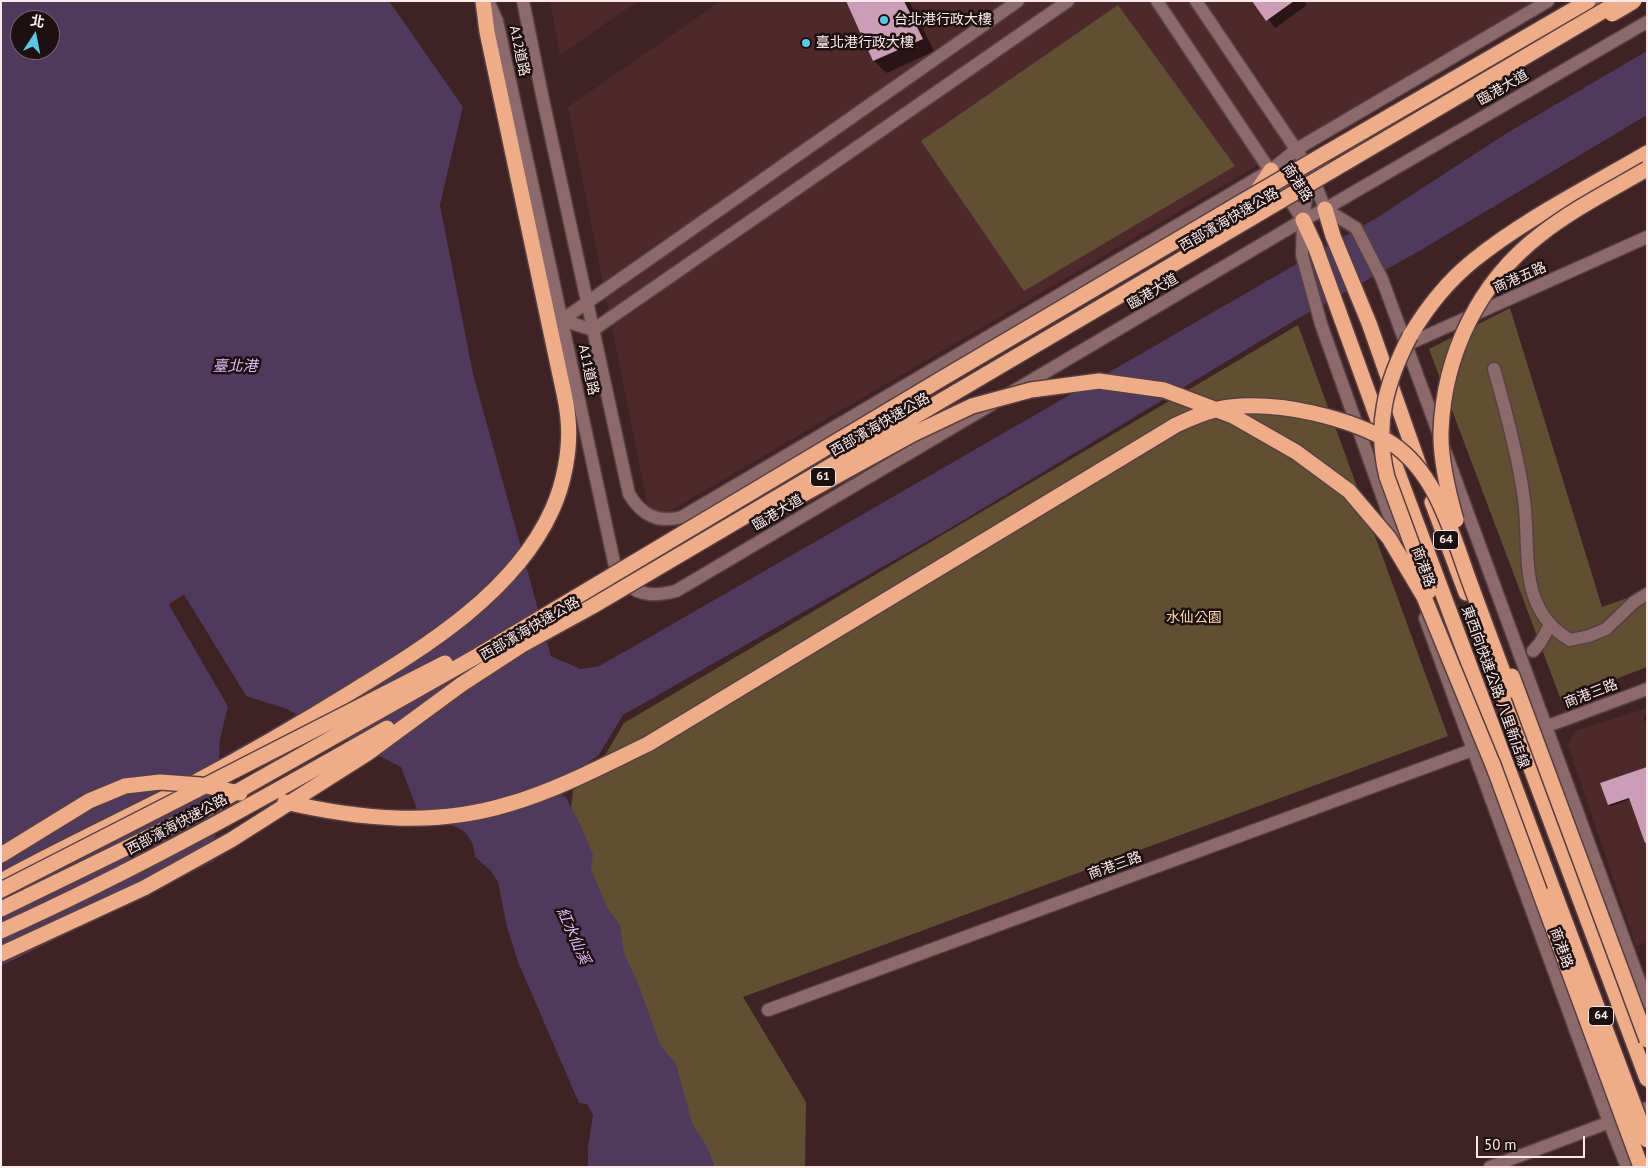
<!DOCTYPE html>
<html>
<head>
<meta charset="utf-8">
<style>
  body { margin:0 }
  #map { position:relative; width:1648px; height:1168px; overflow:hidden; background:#3f2223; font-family:"PT Sans","Noto Sans TC",sans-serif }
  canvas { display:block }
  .frame { position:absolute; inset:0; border:2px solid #fde9e9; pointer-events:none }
  .north { position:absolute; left:10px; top:10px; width:50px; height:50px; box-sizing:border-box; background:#1d1010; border:1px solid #776767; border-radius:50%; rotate:11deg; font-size:14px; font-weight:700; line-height:20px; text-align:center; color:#fde9e9 }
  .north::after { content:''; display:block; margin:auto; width:18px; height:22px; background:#5ac8e5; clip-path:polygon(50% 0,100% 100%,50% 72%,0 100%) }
  .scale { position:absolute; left:1476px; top:1136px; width:109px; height:22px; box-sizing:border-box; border:2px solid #fde9e9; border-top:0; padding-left:6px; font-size:15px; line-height:18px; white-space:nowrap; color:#fde9e9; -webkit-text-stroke:4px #1d1010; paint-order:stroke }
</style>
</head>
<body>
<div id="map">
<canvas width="1648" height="1168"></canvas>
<div class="frame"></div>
<div class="north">北</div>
<div class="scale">50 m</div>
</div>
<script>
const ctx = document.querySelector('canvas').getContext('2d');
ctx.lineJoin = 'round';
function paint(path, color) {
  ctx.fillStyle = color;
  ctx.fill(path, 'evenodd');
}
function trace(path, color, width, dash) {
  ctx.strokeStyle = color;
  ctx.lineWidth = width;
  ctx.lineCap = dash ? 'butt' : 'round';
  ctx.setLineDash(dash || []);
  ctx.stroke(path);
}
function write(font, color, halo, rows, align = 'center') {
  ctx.font = font + ' "PT Sans","Noto Sans TC",sans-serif';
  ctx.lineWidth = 5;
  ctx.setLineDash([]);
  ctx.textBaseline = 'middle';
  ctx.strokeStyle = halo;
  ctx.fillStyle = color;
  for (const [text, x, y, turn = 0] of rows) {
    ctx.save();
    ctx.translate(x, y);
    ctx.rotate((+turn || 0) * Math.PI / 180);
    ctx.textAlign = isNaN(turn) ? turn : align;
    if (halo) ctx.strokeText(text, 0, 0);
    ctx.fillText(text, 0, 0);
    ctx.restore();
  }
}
paint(new Path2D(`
  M550,1H638L560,55Z
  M721,1H1537L651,522L568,107Z
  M1647,708V942L1636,946L1568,745L1575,731Z`), '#4d292b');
paint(new Path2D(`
  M1118,5L1235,166L1024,291L921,141Z
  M1510,308L1602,607L1647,591V667L1561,700L1429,349Z
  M1298,325L1448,736L743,997L806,1102L805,1167H706L570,818L574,781L601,762L624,723Z`), '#604f32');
paint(new Path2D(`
  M1,1H389L463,107L440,205L473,374L551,656L581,669L599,666L631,648L1378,217L1507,133L1647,51V115L1421,250L1292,322L947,530L623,715L598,756L570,774L562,797L565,796L580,824L593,855L591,870L608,909L620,925L624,953L639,986L660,1045L676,1064L692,1123L708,1149L715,1167H588V1147L593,1115L587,1104L579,1103L518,962L507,927L498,882L491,871L475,857C473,824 447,823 421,820L401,767L287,709L246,696L184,595L169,605L228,706L220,739L214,861L1,966ZM20,20H50V50H20Z`), '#4f395c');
paint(new Path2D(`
  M463,107L464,113L443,205L452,254L440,205Z
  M530,572L553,654L581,666V669L551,656Z
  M184,595L246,696L244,697L184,598L172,605L230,704L228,706L169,604Z`), '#3f2223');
paint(new Path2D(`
  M847,1H909L934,51L887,73L874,61Z
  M1254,1H1304L1307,5L1275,28Z
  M1647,716V726L1644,717Z
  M1647,768V845L1631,799L1610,806L1609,805Z`), '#0007');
paint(new Path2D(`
  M846,1H904L923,39L873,61Z
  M1252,1H1294L1266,21Z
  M1647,767V842L1645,843L1629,798L1608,805L1600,783Z`), '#cb9db6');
const minor = new Path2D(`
  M488,1L497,21L614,562C626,593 645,599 676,591L992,404
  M523,1L542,95L629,494C642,516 658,523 682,517L1239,189L1271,170L1297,149L1548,1
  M1157,1L1303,220
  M1196,1L1310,170L1325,209L1356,228L1382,279L1647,1002
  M1579,14L1601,1
  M1322,163L1310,170L1303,220L1302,255L1321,324L1401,549
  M562,320L593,330L1068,1
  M562,320L1018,1
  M1406,345L1647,237
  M1494,369C1506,411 1518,455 1524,499C1531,551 1516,608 1570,640L1589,636L1606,629L1634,602L1647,594
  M1012,392L1303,220L1325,209L1647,22
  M1425,618L1609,1122L1627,1167
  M1533,651L1540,643L1550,625
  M1545,727L1647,689
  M768,1010L1472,750
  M1490,1167L1647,1108`);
const highway = new Path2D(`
  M1254,196L1271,170
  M1325,209L1333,236L1369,323L1421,471
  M1303,220L1315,246L1377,417L1554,892
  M1410,336C1427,307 1448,281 1474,260C1526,218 1589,187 1647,153
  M1432,502L1466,593
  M1489,656L1647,1079
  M1,881C63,847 128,817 190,785C246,755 300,724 353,691C427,646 515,592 552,510C564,484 571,448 568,419C567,404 563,389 560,375L487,32L483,1`);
trace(minor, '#584042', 15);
trace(highway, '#584042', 18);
trace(minor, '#8c696a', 12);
trace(highway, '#efac88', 15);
const highwayBridge = new Path2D(`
  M1612,14L1634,1
  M1410,336C1386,382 1374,425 1387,477L1429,591
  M782,506L913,434L972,406L1031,390L1099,381L1164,390L1233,416L1296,452L1349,491L1389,538L1424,597L1495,770
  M1456,520C1448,492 1440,460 1441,431C1444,354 1479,282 1540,235C1573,209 1611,190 1647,169
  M1512,676L1647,1040
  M1492,762L1641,1167
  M285,802C359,819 434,827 509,804C557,790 602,766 648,744L1176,425C1193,417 1211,409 1230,407C1257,404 1286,407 1313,413C1339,419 1368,428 1391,443C1437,473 1452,534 1470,583C1483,618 1496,654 1510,690
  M1,855L89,801L125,786L160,782L201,785L240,793
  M1,890L445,663
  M1554,892L1647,1140
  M1,909L208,808L477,656L943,378L1240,203L1588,1
  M1,931C134,871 261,800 387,728
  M1,954L144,888L231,840L368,753L462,684L522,645L593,606L771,501L1620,1`);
trace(highwayBridge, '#584042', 18, []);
trace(highwayBridge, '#efac88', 15);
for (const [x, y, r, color] of [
  [884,20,5,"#5ac8e5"],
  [806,43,5,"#5ac8e5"]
]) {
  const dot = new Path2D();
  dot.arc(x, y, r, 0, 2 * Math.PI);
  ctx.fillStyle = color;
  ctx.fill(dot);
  trace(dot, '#1d1010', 2);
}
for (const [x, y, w] of [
  [823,477,25],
  [1446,540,25],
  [1601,1016,25]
]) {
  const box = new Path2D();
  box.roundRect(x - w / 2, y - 9.5, w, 19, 4);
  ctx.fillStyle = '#1d1010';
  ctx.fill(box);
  trace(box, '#fde9e9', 1);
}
write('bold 12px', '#fde9e9', null, [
  ["61",823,477],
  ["64",1446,540],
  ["64",1601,1016]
]);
write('14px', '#fde9e9', '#1d1010', [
  ["台北港行政大樓",894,20],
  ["臺北港行政大樓",816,43]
], 'left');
write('14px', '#fde9e9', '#1d1010', [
  ["A12道路",519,51,78],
  ["臨港大道",1503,88,-30],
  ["商港路",1297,183,57],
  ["西部濱海快速公路",1229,220,-30],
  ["商港五路",1520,278,-24],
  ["臨港大道",1153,292,-31],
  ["A11道路",588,370,78],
  ["西部濱海快速公路",880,425,-30],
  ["臨港大道",778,513,-31],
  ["商港路",1423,567,70],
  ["西部濱海快速公路",530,629,-30],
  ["東西向快速公路 八里新店線",1495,687,70],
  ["商港三路",1591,694,-21],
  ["西部濱海快速公路",177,825,-28],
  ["商港三路",1115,866,-20],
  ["商港路",1561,948,70]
]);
write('14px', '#fbdba7', '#1d1010', [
  ["水仙公園",1194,618]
]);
write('italic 15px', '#e1b9f7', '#1d1010', [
  ["臺北港",235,367],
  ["紅水仙溪",573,936,66]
]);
</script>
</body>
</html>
